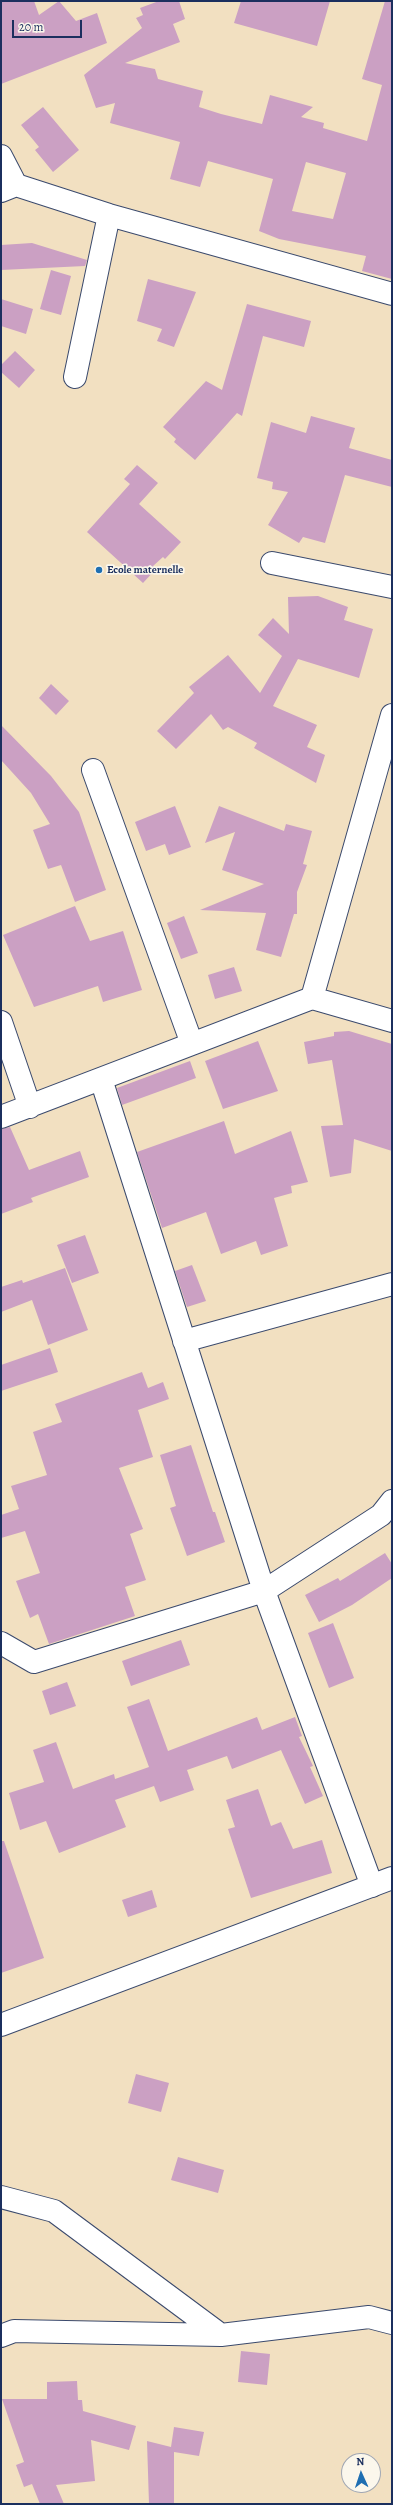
<!DOCTYPE html>
<html>
<head>
<meta charset="utf-8">
<style>
  body { margin:0 }
  #map { position:relative; width:393px; height:2505px; overflow:hidden; background:#f2e0c1; font-family:Alegreya,serif }
  canvas { display:block }
  .frame { position:absolute; inset:0; border:2px solid #1b2f5e; pointer-events:none }
  .north { position:absolute; left:341px; top:2453px; width:40px; height:40px; box-sizing:border-box; background:#fbf7ec; border:1px solid #a1a7b3; border-radius:50%; rotate:357deg; font-size:11px; font-weight:700; line-height:16px; text-align:center; color:#1b2f5e }
  .north::after { content:''; display:block; margin:auto; width:14px; height:18px; background:#1f6fb2; clip-path:polygon(50% 0,100% 100%,50% 72%,0 100%) }
  .scale { position:absolute; left:12px; top:20px; width:70px; height:18px; box-sizing:border-box; border:2px solid #1b2f5e; border-top:0; padding-left:5px; font-size:12px; line-height:14px; white-space:nowrap; color:#1b2f5e; -webkit-text-stroke:3px #fbf7ec; paint-order:stroke }
</style>
</head>
<body>
<div id="map">
<canvas width="393" height="2505"></canvas>
<div class="frame"></div>
<div class="north">N</div>
<div class="scale">20 m</div>
</div>
<script>
const ctx = document.querySelector('canvas').getContext('2d');
ctx.lineJoin = 'round';
function paint(path, color) {
  ctx.fillStyle = color;
  ctx.fill(path, 'evenodd');
}
function trace(path, color, width, dash) {
  ctx.strokeStyle = color;
  ctx.lineWidth = width;
  ctx.lineCap = dash ? 'butt' : 'round';
  ctx.setLineDash(dash || []);
  ctx.stroke(path);
}
function write(font, color, halo, rows, align = 'center') {
  ctx.font = font + ' Alegreya,serif';
  ctx.lineWidth = 3.5;
  ctx.setLineDash([]);
  ctx.textBaseline = 'middle';
  ctx.strokeStyle = halo;
  ctx.fillStyle = color;
  for (const [text, x, y, turn = 0] of rows) {
    ctx.save();
    ctx.translate(x, y);
    ctx.rotate((+turn || 0) * Math.PI / 180);
    ctx.textAlign = isNaN(turn) ? turn : align;
    if (halo) ctx.strokeText(text, 0, 0);
    ctx.fillText(text, 0, 0);
    ctx.restore();
  }
}
paint(new Path2D(`
  M1,1H34L39,15L59,1L76,21L97,13L107,43L1,84Z
  M159,1H179L185,19L173,24L180,42L125,63L155,69L158,79L203,91L199,107L221,114L262,124L270,95L313,107L301,117L324,123L323,128L367,141L382,85L362,79L385,1H392V279L362,271L366,256L279,239L259,231L273,179L208,161L200,187L170,179L180,142L110,123L115,103L96,108L84,75L142,28L136,18L143,15L140,8ZM306,162L346,173L333,219L292,211Z
  M241,1H330L317,46L234,23Z
  M43,107L79,150L53,172L35,150L39,147L21,125Z
  M32,243L87,260L85,266L1,270V245Z
  M51,270L71,276L61,315L40,309Z
  M148,279L196,292L174,347L157,341L162,329L137,321Z
  M1,299L33,309L26,334L1,326Z
  M247,304L311,321L304,347L263,336L242,416L237,413L195,460L174,442L176,439L163,427L206,381L222,390Z
  M15,351L35,370L19,388L1,372V365Z
  M311,416L355,428L349,448L392,460V487L345,475L325,543L303,537L299,543L268,525L288,492L272,489L273,482L257,478L271,422L306,433Z
  M137,465L158,483L139,504L181,542L165,559L163,557L153,566L156,569L143,583L87,532L130,484L124,479Z
  M318,596L348,607L344,620L373,629L359,678L298,659L273,706L317,725L307,747L325,755L316,783L254,748L257,743L228,727L223,730L211,714L176,749L157,731L194,693L189,687L228,655L260,693L282,656L258,635L273,618L289,634L288,597Z
  M51,684L69,701L56,715L39,698Z
  M1,725L51,776L79,812L106,890L75,902L61,865L48,869L33,830L50,824L31,793L1,760Z
  M175,806L191,847L169,855L165,844L146,851L135,822Z
  M219,806L284,831L286,824L312,831L303,864L307,865L297,892V914H294L281,957L256,950L266,913L200,910L264,884L222,870L235,832L205,843Z
  M75,906L90,941L123,931L142,990L103,1002L98,986L34,1007L3,935Z
  M184,916L198,953L181,959L167,923Z
  M234,967L242,991L215,999L208,975Z
  M349,1031L392,1044V1151L354,1139L351,1173L330,1177L321,1126L343,1125L332,1060L308,1064L304,1042L334,1036V1032Z
  M258,1041L278,1091L223,1109L205,1061Z
  M190,1061L196,1078L122,1105L117,1088Z
  M224,1121L235,1154L291,1131L308,1182L291,1186L292,1193L274,1198L288,1246L261,1255L256,1241L221,1254L206,1212L162,1228L137,1152Z
  M10,1127L29,1170L80,1151L89,1177L31,1198L33,1202L1,1214V1129Z
  M85,1235L99,1273L72,1283L57,1245Z
  M192,1265L206,1301L187,1307L175,1271Z
  M65,1268L88,1330L48,1345L32,1300L1,1312V1287L22,1280L23,1283Z
  M50,1348L58,1372L1,1391V1365Z
  M142,1372L148,1388L163,1382L169,1399L138,1410L153,1457L119,1468L143,1529L130,1534L146,1580L125,1587L135,1616L49,1644L38,1614L30,1618L16,1581L40,1573L25,1531L1,1538V1515L19,1509L11,1486L47,1475L33,1432L62,1422L55,1404Z
  M191,1445L213,1512H215L225,1542L187,1556L170,1508L176,1506L160,1455Z
  M385,1553L392,1564V1578L352,1605L319,1622L305,1595L338,1578L340,1581Z
  M333,1623L354,1678L329,1688L308,1633Z
  M181,1640L190,1665L131,1686L122,1661Z
  M67,1682L76,1706L50,1715L42,1691Z
  M149,1699L168,1751L257,1717L262,1730L295,1717L302,1736L299,1737L313,1766L310,1767L323,1796L305,1804L281,1750L232,1769L227,1756L187,1770L194,1790L160,1802L154,1786L115,1800L126,1827L59,1853L46,1821L20,1830L9,1793L44,1782L33,1750L56,1742L73,1789L114,1774L115,1779L149,1767L127,1707Z
  M258,1789L271,1826L281,1822L293,1849L322,1840L332,1873L251,1898L228,1829L235,1827L226,1800Z
  M1,1841H4L44,1958L1,1973Z
  M152,1890L157,1907L128,1917L122,1900Z
  M136,2074L169,2083L161,2112L128,2103Z
  M178,2157L224,2170L218,2193L171,2180Z
  M241,2351L270,2354L267,2385L238,2382Z
  M77,2381L78,2400H82L83,2411L136,2426L129,2450L91,2440L95,2481L56,2485L64,2504H40L32,2484L24,2487L16,2465L24,2462L2,2399H47V2382Z
  M174,2427L204,2432L199,2456L174,2452V2504H149L147,2441L171,2447Z`), '#cba0c3');
const minor = new Path2D(`
  M1,156L16,185
  M1,191L16,185L109,215L392,294
  M75,377L109,215
  M272,563L392,587
  M93,770L192,1044
  M312,998L392,715
  M1,1022L30,1107
  M101,1079L264,1591L372,1886
  M1,1117L312,998L392,1021
  M184,1341L392,1284
  M1,1643L34,1662L264,1591L381,1515L392,1501
  M1,2197L54,2211L221,2335
  M1,2336L14,2331L221,2335L369,2317L392,2323`);
const tertiary = new Path2D(`
  M1,2025L392,1878`);
trace(minor, '#3b4a6d', 24);
trace(tertiary, '#3b4a6d', 24);
trace(minor, '#fff', 22);
trace(tertiary, '#fff', 22);
for (const [x, y, r, color] of [
  [99,570,4,"#1f6fb2"]
]) {
  const dot = new Path2D();
  dot.arc(x, y, r, 0, 2 * Math.PI);
  ctx.fillStyle = color;
  ctx.fill(dot);
  trace(dot, '#fbf7ec', 1.5);
}
write('bold 11px', '#1b2f5e', '#fbf7ec', [
  ["Ecole maternelle",107,570]
], 'left');
</script>
</body>
</html>
